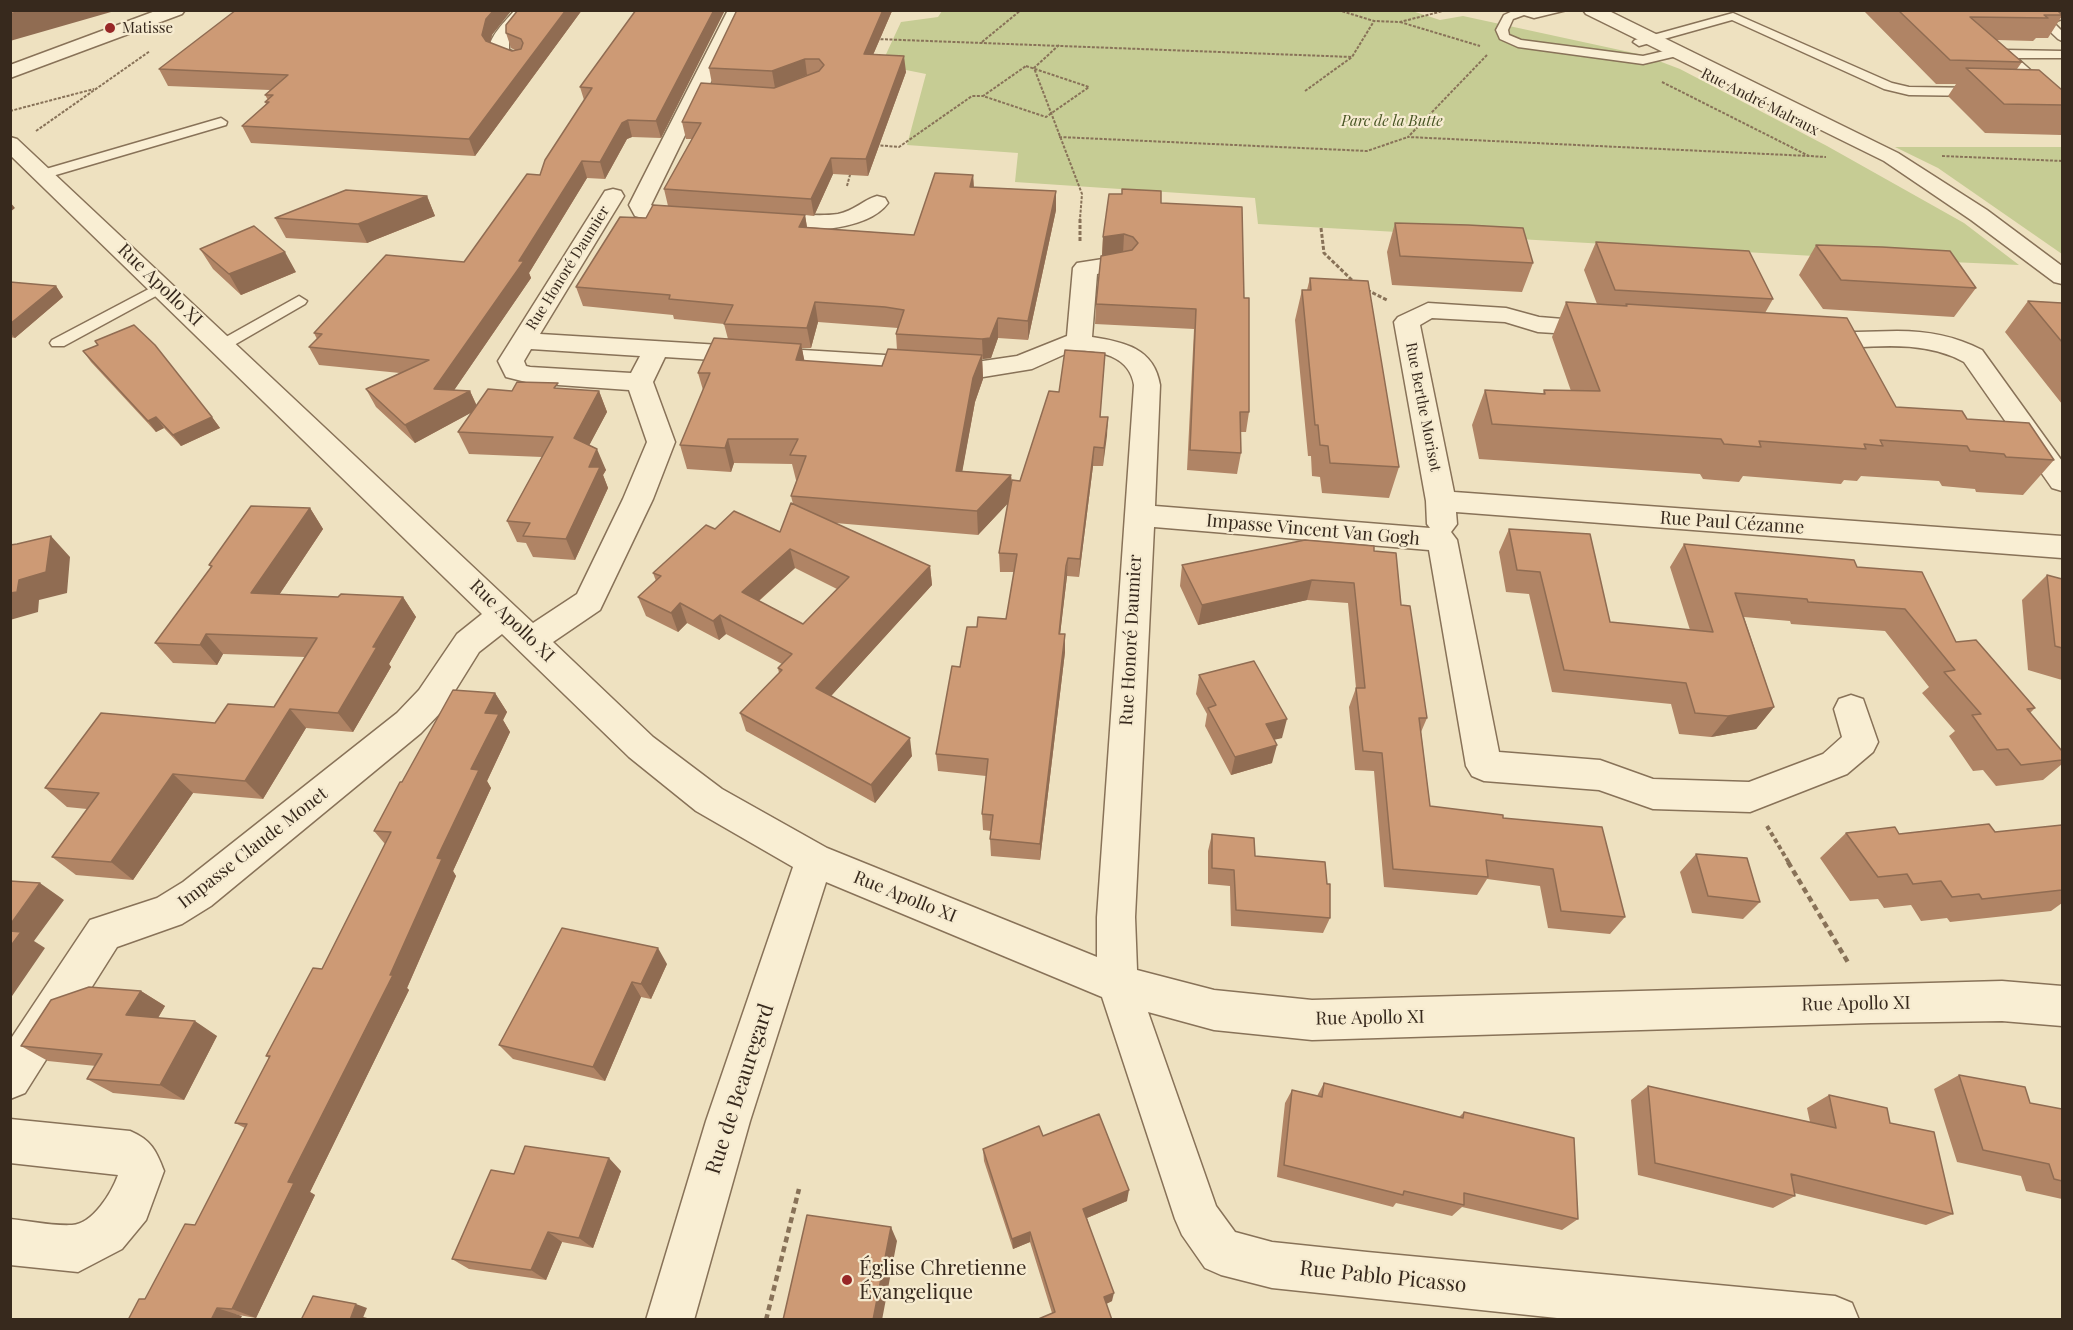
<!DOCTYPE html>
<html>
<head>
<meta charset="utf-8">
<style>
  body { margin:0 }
  #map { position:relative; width:2073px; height:1330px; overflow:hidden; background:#eee1c0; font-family:"Playfair Display",serif }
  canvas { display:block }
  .frame { position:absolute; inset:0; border:12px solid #37291d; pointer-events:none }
</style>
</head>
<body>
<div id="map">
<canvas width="2073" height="1330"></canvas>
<div class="frame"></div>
</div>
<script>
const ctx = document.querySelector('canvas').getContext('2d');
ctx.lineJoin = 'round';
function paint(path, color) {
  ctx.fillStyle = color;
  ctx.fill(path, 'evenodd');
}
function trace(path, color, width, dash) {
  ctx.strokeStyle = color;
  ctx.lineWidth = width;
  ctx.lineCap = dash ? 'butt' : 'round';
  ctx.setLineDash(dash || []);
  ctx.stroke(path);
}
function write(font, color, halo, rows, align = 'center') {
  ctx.font = font + ' "Playfair Display",serif';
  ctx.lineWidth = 4.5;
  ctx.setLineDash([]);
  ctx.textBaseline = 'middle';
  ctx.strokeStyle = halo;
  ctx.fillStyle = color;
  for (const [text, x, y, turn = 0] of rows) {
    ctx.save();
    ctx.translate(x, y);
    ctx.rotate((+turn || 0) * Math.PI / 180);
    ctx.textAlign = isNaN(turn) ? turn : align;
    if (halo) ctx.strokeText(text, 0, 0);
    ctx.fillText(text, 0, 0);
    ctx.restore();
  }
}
paint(new Path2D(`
  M1409,10L1440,20L1463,16L1643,55L1680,69L1827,146L1964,223L2019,265L1814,256L1258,224L1255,198L1015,182L1018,153L907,145L926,74L881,65L901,22L938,17L942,11Z
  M1895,147H2062V254L1938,168Z`), '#c6cc94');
const service = new Path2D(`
  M1515,10H1567L1534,18L1524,15L1513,19L1508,30L1509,35L1521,40L1643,56L1677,48L1683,52L1681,55L1643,64L1518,47L1500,39L1496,30L1504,15Z
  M1733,13L1892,83L1909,87L1980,88L1986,92L1980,96L1909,95L1884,89L1732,20L1639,46L1633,42L1635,40Z
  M2062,13V19L2053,22L2062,31V41L2058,39L2041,23L2044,17Z
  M2006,50L2062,51V58H2017L2045,83L2042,92L2038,93L2032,89L2033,84L2002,57V51Z
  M221,118L227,122L226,125L49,177H39L37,174L39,171Z
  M162,282L167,284L170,287L167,290L64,346H52L50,343L52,340Z
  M299,296L307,301L305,304L229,348L223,350L215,345L217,342Z`);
const minor = new Path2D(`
  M158,10H185L182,14L10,78V65Z
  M515,10H534L509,40V50L524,56L526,60L524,64C515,66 508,63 500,60C474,50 504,23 515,10Z
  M728,10H746L651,205C663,213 685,209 700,212L703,217L700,222C680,227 655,222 635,216L629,205Z
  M1583,10H1607L1898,153L1987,210L2062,266V284L2054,282L1971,220L1884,161L1586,14Z
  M10,137L17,139L533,623L577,594L623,499L647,442L629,390L530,383L506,377L498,361L605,191L613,189L621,191L624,196L540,334L983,361L1017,356L1067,336L1073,268L1077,263L1122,256L1130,258L1134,263L1130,268L1097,274L1092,337C1124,342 1154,348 1160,385L1155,506L1430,528L1427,524L1426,501L1394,322L1398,317L1428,303L1506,308L1539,317L1611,323L1615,328L1611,333L1602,336L1538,332L1505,322L1432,318L1420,325L1454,492L2062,536V558L1456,512L1457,524L1451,532L1457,540L1499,752L1600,760L1653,779L1749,782L1823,754L1842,737L1834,709L1839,699L1851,695L1863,699L1878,742L1873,752L1847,774L1750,812L1653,809L1599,790L1484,781L1472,776L1466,766L1429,550L1154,527L1135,917L1137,970L1214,990L1312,1000L2002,981L2062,986V1026L2002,1021L1871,1023L1312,1040L1214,1030L1148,1012L1216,1206L1235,1232L1272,1242L1367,1252L1835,1296L1852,1303L1859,1320H1576L1272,1288L1221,1275L1205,1268L1182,1235L1175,1219L1102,997L826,882L750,1121L694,1320H646L706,1121L793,867L696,811L629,757L502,634L479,652L443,710L421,733L211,906L182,924L117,947L25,1093L10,1099V1040L90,920L157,898L183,882L397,713L419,690L457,634L482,614L10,155ZM531,349L640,356L631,373L530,367L526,366L524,361ZM1072,351C1098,349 1130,356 1134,385L1097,917V957L827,848L722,789L653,737L553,642L600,610L653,499L675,442L653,382L665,357L983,377L1032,369Z
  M877,196L885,198L888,203C866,234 787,234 753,226L750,221L753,216C778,210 811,218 838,214C854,211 863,200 877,196Z
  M1897,331C1928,331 1955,336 1982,350L2062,461V491L2052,488L1964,362C1918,337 1866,349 1816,349L1807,346L1803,341L1807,336L1816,333Z
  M10,1119L130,1131C151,1140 156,1150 164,1171L146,1220L122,1249L78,1272L10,1265V1219C30,1221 52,1226 72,1225C93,1224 112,1192 118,1175L10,1163Z`);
trace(service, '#887258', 3);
trace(minor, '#887258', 3);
trace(new Path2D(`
  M1338,10L1374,21L1400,22L1447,10
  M1400,22L1480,46
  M876,39L1352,57L1374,21
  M982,42L1021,10
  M1059,45L1034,68L1082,194L1080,219
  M1487,55L1408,137L1809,156
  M1026,66L1089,87L1046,117L983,96Z
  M1662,82L1809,156L1826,157
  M1305,91L1352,57
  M10,111L94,89
  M36,131L150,51
  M1059,137L1367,151L1408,137
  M876,145L899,147L972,96H983
  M1942,156L2062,161
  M847,186L851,171`), '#887258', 2, [3, 1.5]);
trace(new Path2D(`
  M1321,228L1324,253L1355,283
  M1080,241V217
  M1367,290L1387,300`), '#887258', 3, [4, 2]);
trace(new Path2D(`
  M1767,826L1789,863`), '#887258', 4, [4.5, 3]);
trace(new Path2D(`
  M1788,862L1849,964
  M766,1320L799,1189`), '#887258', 4.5, [6, 4]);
paint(service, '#f9eed3');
paint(minor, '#f9eed3');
paint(new Path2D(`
  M518,10H582L475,156L251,143L242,126L266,104L265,102L268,100L265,95L270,90L168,86L159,69L492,35L490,43L512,51L515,50L511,48L506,33Z
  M636,10H725L661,138L632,137L627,139L605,179L587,178L529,273L531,278L454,390L470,391L477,406L512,391L560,389L599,391L607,412L589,445L606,470L603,475L608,488L575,560L533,557L526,543L517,542L507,521L542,457L469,454L458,432L472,412L415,443L376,407L366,389L400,373L319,365L309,347L317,339L314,333L464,262L540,175L584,100L580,87Z
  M737,10H926L925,12L892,11L873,55L906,72L868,176L833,174L814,216L805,215L807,227L914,235L973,175L974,187L1056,191V210L1028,340L998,338L991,358L982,359L983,379L975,402L962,471L1011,475L1012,482L1020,481L1059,392L1105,353L1100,417H1108L1103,466H1093L1079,577L1067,576L1066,584L1060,634H1065V652L1040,860L991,856L990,839L991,831L983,830L982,814L986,776L938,771L936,754L960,667L977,627L1006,619L1014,572H1000L999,553L1008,503L978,535L835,523L930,566L932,585L831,696L912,756L875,803L746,731L740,713L779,673L778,668L782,664L726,634L719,640L687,623L678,632L646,616L638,597L656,581L653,573L715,529L780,532L793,504L791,496L797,480H796L792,464L734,463L731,472L687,469L680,445L703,390L698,373L728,339L724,324L674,319L673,315L583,306L576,287L646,218L668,206L664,189L692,139H686L682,122L712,84L709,68ZM807,75H809L778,86ZM818,322L898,328L896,334L897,350L882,366L804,361L802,348H811ZM795,568L837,589L803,624L759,601Z
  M1815,10H2057L2062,16L2048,38H2036L2033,41L1997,40L2022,62L2017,69L2062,90V133L2061,135L1985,133L1948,96L1956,84H1936L1864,11Z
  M427,196L435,216L367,243L286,238L275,218Z
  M1161,203L1244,298L1249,412L1246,432H1241V453L1237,474L1187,470L1194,329L1095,324L1096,304L1102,256L1103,237Z
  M1395,223L1533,263L1522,292L1392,285L1387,252Z
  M1596,242L1773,299L1765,313L1896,407L1967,419L2054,460L2023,495L1976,492L1975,489L1942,486L1939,481L1861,476L1857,481L1844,480L1841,484L1743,476L1739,482L1703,479L1700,474L1479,459L1472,425L1485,390L1543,394L1544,390L1571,391L1552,337L1566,302L1597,304L1584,270Z
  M1816,245L1976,288L1954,317L1823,309L1799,275Z
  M200,249L296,272L241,295L213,269Z
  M1310,278L1399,467L1389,498L1322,493L1320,477L1312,476L1311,456H1308L1295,320L1302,290H1307Z
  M10,282L56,286L63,297L15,338L10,337Z
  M2028,301L2062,303V404L2005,332Z
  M83,351L212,417L220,428L181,446L164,428L156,432L91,362Z
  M310,508L323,529L279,595L338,597H403L416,617L389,664L391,667L353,732L306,728L263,799L193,793L133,880L76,875L52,857L87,809L67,807L45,788L215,723L274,707L305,657L223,654L217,665L173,663L155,643L211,567L209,565Z
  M1509,529L1610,622L1690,630L1670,567L1684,544L1857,567L1956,642L2035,708L2030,713L2062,751V764L2043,780L1996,786L1983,770L1973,771L1949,736L1955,731L1922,693L1929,687L1885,631L1791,624L1790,621L1744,617L1774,707L1756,729L1711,737L1679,734L1671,704L1552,692L1529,594L1506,592L1499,552Z
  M1374,551L1401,605L1427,718L1421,732L1430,806L1503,818L1625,917L1610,934L1548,928L1540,886L1487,879L1477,895L1384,887L1374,771L1355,770L1349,707L1356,688L1348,603L1307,600L1198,625L1180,586L1182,565Z
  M2047,575L2062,579V680L2028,670L2022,600Z
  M1199,675L1282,738L1274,739L1272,763L1231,775L1205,726L1207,714L1196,694Z
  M495,693L507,712L503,720L510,732L487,781L491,788L453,871L456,876L407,988L409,990L310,1192L315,1195L256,1318L145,1299L195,1225L245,1128L235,1123L269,1058L266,1056L322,969L385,844L374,831L402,782Z
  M2062,825V903L2051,911L1950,922L1947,918L1921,921L1911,905L1884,908L1878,899L1850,901L1820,858L1846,833L1899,834L1995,832Z
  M1212,834L1255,856L1330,918L1323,933L1231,926L1230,886L1208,884V851Z
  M1696,854L1760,902L1743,919L1692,913L1680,872Z
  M667,964L651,999L641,997L605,1081L513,1059L499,1045Z
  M141,991L165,1006L158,1018L217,1036L184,1100L113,1093L87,1079L96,1066L48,1061L21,1046Z
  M1959,1075L2030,1103L2062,1109V1199L2026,1191L2021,1176L1957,1162L1934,1089Z
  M1324,1083L1459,1117L1464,1112L1578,1219L1562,1230L1462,1207L1452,1216L1396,1203L1393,1207L1277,1177L1285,1103L1292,1090L1317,1096Z
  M1648,1086L1810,1122L1807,1108L1829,1095L1890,1123L1953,1214L1926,1225L1794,1193L1795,1196L1773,1208L1638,1175L1631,1100Z
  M1043,1136L1127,1201L1087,1218L1112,1301L1106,1304L1052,1313L1030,1242L1013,1249L984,1161L983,1149Z
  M621,1171L593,1248L562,1242L546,1280L469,1269L452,1259L514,1174Z`), '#b08465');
paint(new Path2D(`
  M24,10H118L10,41V14Z
  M494,10H512L492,35L488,51L482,35L486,19Z
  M566,10H582L475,156L469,139Z
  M714,10H725L661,138L656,121Z
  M883,10L892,11L866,71L864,54Z
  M904,56L906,72L868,176L866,159Z
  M805,59L807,75L775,88L772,71Z
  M628,120L632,137L627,139L605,179L600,162L622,123Z
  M831,158L833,174L814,216L811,199Z
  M582,161L587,178L529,273L531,278L444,405L470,391L478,409L415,443L405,425L519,261Z
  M973,175L974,194L970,187Z
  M1056,191V210L1028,340V321Z
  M427,196L435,216L367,243L358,224Z
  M10,202L15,208L10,212Z
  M805,215L808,234L799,227Z
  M1124,234L1123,254L1102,257L1103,237Z
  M285,252L296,272L241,295L229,274Z
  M56,286L63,297L15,338L10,332V324Z
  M815,302L818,322L811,348L807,328Z
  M998,318V338L991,358L983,359L982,339Z
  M801,344L806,368L796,360Z
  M982,355L983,379L975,402L958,495L956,471L973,378Z
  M599,391L607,412L582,459L574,438Z
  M156,417L164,428L156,432L148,421Z
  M212,417L220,428L181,446L173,435Z
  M1108,417L1107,436L1103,466L1104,448Z
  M728,439L734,463L731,472L725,448Z
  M1094,447L1093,466L1079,577L1080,559Z
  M597,449L606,470L603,475L608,488L575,560L566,539L589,467Z
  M1011,475L1012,499L978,535L977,511Z
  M310,508L323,529L267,613L251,593Z
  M51,536L70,557L67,593L39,600L38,612L10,620V593L19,580Z
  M790,549L795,568L747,611L742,592Z
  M1068,558L1067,576L1058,652L1059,634Z
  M930,566L932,585L821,707L816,688Z
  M1312,580L1307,600L1198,625L1202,605Z
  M403,597L416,617L389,664L391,667L353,732L338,713L373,647Z
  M680,603L687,623L678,632L671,613Z
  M720,615L726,634L719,640L713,621Z
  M206,634L223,654L217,665L200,645Z
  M1065,634V652L1040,860V844Z
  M495,693L507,712L503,720L510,732L487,781L491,788L453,871L456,876L407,988L409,990L310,1192L315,1195L256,1318L232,1309L288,1182L390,975L437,858L471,769L485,713Z
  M1774,707L1756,729L1711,737L1728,716Z
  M290,709L306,728L263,799L245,781Z
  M1287,719L1282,738L1261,743L1266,724Z
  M910,738L912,756L875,803L871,785Z
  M1277,745L1272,763L1231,775L1235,757Z
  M173,774L193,793L133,880L111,862Z
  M40,883L64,900L34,941L45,948L10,999V925Z
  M658,948L667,964L651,999L641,984Z
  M632,982L641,997L605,1081L593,1067Z
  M141,991L165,1006L150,1031L126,1015Z
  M195,1021L217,1036L184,1100L160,1085Z
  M609,1158L621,1171L593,1248L579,1238Z
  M1129,1190L1127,1201L1082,1220L1083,1209Z
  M891,1227L897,1241L882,1320H873Z
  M548,1232L562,1242L546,1280L531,1270Z
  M1030,1232V1242L1013,1249L1012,1239Z
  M1114,1293L1112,1301L1102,1306L1104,1297Z
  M356,1304L367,1308L362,1320H350Z
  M217,1308L242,1316L240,1320H211Z`), '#906c52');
const building = new Path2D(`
  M10,10H24L10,14Z
  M236,10H494L486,19L482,35L486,41L512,51L521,49L523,43L521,39L506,33V25L518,10H566L469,139L242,126L269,102H265L273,95H265L288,75L159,69Z
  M636,10H714L656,121L628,120L622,123L600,162L582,161L519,261H524L434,389L470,391L405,425L366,389L429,360L309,347L322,334L314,333L386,255L464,262L527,174L540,175L545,160L592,88L580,87Z
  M737,10H883L864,54L904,56L866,159L831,158L811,199L664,189L701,123L682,122L701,83L774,88L819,71L824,65L819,59H805L772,71L709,68Z
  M1898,10H2057L2062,15H2044L2048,18L1970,17L2022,62L1950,60Z
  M1966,68L2039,70L2062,90V105L2004,104Z
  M935,173L973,175L970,187L1056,191L1028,321L998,318L990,338L982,339L896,334L904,310L885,307L815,302L807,328L724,324L733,305L669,299L670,295L576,287L620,217L646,218L653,205L805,215L799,227L914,235Z
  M1122,189L1161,191V203L1242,207L1244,298H1249V412H1240L1241,453L1190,450L1196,309L1096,304L1101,256L1132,250L1138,243L1133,237L1124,234L1103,237L1109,194H1122Z
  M346,190L427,196L358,224L275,218Z
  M1395,223L1468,225L1523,228L1533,263L1400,256Z
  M254,226L285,252L229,274L200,249Z
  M1596,242L1749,251L1773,299L1615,290Z
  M1816,245L1882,247L1950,251L1976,288L1841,280Z
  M1310,278L1368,281L1399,467L1330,463L1328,446L1320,445L1318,425H1315L1302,290H1311Z
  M10,282L56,286L10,324Z
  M2028,301L2062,303V342Z
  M1566,302L1627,306L1626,304L1847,318L1896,407L1962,411L1967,419L2029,423L2054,460L2006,457L2004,454L1970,451L1967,446L1880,440L1883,446L1864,444L1866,449L1759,441L1761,447L1724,444L1721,439L1492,424L1485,390L1545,394L1544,390L1600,391Z
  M134,325L155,345L212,417L173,435L156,417L148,421L83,351L98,345L95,341Z
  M714,338L801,344L796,360L882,366L888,349L982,355L973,378L956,471L1011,475L977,511L791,496L806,456L790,455L798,439H728L725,448L680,445L710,373H698Z
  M1065,350L1105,353L1100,417H1108L1104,448L1094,447L1080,559L1068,558L1066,566L1059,634H1065L1040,844L990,839L993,815L982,814L988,759L936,754L952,666L960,667L967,627H977L978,617L1006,619L1017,554L999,553L1012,480L1020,481L1049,391L1059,392Z
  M517,382L558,383L554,388L599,391L574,438L597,449L589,467H600L566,539L523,536L530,523L507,521L553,437L458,432L488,389L512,391Z
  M791,503L930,566L816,688L910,738L871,785L740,713L782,670L778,668L792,654L720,615L713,621L680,603L671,613L638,597L661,576L653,573L706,525L715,529L734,511L780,532ZM790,549L849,577L803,624L742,592Z
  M251,506L310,508L251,593L338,597L341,594L403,597L373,647H377L338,713L290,709L245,781L173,774L111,862L52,857L99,793L45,788L101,713L215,723L228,704L274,707L317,638L206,634L200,645L155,643L212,566L209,565Z
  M1509,529L1590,534L1610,622L1713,632L1684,544L1854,560L1857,567L1922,572L1956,642L1976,640L2035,708L2027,709L2062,751V760L2021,765L2008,749L1997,750L1972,715L1981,714L1944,672L1955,670L1905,609L1808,602L1807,599L1735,593L1774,707L1728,716L1695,713L1686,683L1564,670L1540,572L1517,570Z
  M51,536L46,572L19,580L17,592L10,593V545L17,544Z
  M1305,540L1374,546V551L1396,553L1401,605L1410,606L1427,718H1419L1430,806L1503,815V818L1602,827L1625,917L1561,911L1553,869L1486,860L1488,877L1393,869L1382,753L1363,751L1356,688H1365L1354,583L1312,580L1202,605L1182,565Z
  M2047,575L2062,579V648L2055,646Z
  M1254,661L1287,719L1266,724L1277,745L1235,757L1208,708L1216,705L1199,675Z
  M453,690L495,693L485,713L499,714L471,769L479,770L437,858L442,859L390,975H393L288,1182L294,1183L232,1309L217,1308L211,1320H128L139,1299H145L185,1224L195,1225L247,1124L235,1123L270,1056H266L313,968L322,969L391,832L374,831L400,782H402Z
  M1989,824L1995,832L2062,825V890L1982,899L1979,894L1952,897L1941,881L1913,884L1907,874L1878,877L1846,833L1895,827L1899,834Z
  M1212,834L1254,838L1255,856L1325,862L1327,884H1330V918L1236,910L1234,870L1212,868Z
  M1696,854L1747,858L1760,902L1708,896Z
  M10,881L40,883L10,925Z
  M562,928L658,948L641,984L632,982L593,1067L499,1045Z
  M10,931L21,932L10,947Z
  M89,987L141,991L126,1015L195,1021L160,1085L87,1079L102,1054L21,1046L51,1000Z
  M1959,1075L2025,1087L2030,1103L2062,1109V1181L2054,1179L2049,1164L1983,1150Z
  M1324,1083L1463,1118L1464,1112L1574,1138L1578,1219L1464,1193V1205L1404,1191L1403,1195L1284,1165L1292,1090L1322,1097Z
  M1648,1086L1836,1128L1829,1095L1887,1108L1890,1123L1934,1132L1953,1214L1791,1174L1795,1196L1655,1163Z
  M1099,1114L1129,1190L1083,1209L1114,1293L1104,1297L1112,1320H1036L1055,1312L1030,1232L1012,1239L983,1149L1039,1126L1043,1136Z
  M525,1146L609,1158L579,1238L548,1232L531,1270L452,1259L491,1170L514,1174Z
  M807,1215L891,1227L873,1320H783Z
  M313,1296L356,1304L350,1320H301Z
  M360,1317L372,1320H359Z`);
paint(building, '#cd9a75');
trace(building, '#906c52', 1.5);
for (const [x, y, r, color] of [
  [110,28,6,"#982727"],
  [847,1280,6,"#982727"]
]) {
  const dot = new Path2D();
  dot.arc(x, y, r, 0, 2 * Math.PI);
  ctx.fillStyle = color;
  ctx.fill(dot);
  trace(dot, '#f6ebd0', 2);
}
write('15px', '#37291d', '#f6ebd0', [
  ["Matisse",122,28]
], 'left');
write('15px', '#37291d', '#f6ebd0', [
  ["Rue André Malraux",1760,102,27],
  ["Rue Honoré Daumier",568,268,-58],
  ["Rue Berthe Morisot",1423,407,79]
]);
write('italic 15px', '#475423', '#f6ebd0', [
  ["Parc de la Butte",1392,121]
]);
write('18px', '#37291d', '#f6ebd0', [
  ["Rue Apollo XI",160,285,44],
  ["Rue Paul Cézanne",1732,523,4],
  ["Impasse Vincent Van Gogh",1313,530,5],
  ["Rue Apollo XI",512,621,44],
  ["Rue Honoré Daumier",1131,640,-87],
  ["Impasse Claude Monet",253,848,-38],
  ["Rue Apollo XI",905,897,22],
  ["Rue Apollo XI",1856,1004,-1],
  ["Rue Apollo XI",1370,1018,-1]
]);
write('21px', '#37291d', '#f6ebd0', [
  ["Rue de Beauregard",740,1089,-72],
  ["Rue Pablo Picasso",1383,1277,6]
]);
write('21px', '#37291d', '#f6ebd0', [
  ["Église Chretienne",859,1268],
  ["Évangelique",859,1292]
], 'left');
</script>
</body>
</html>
